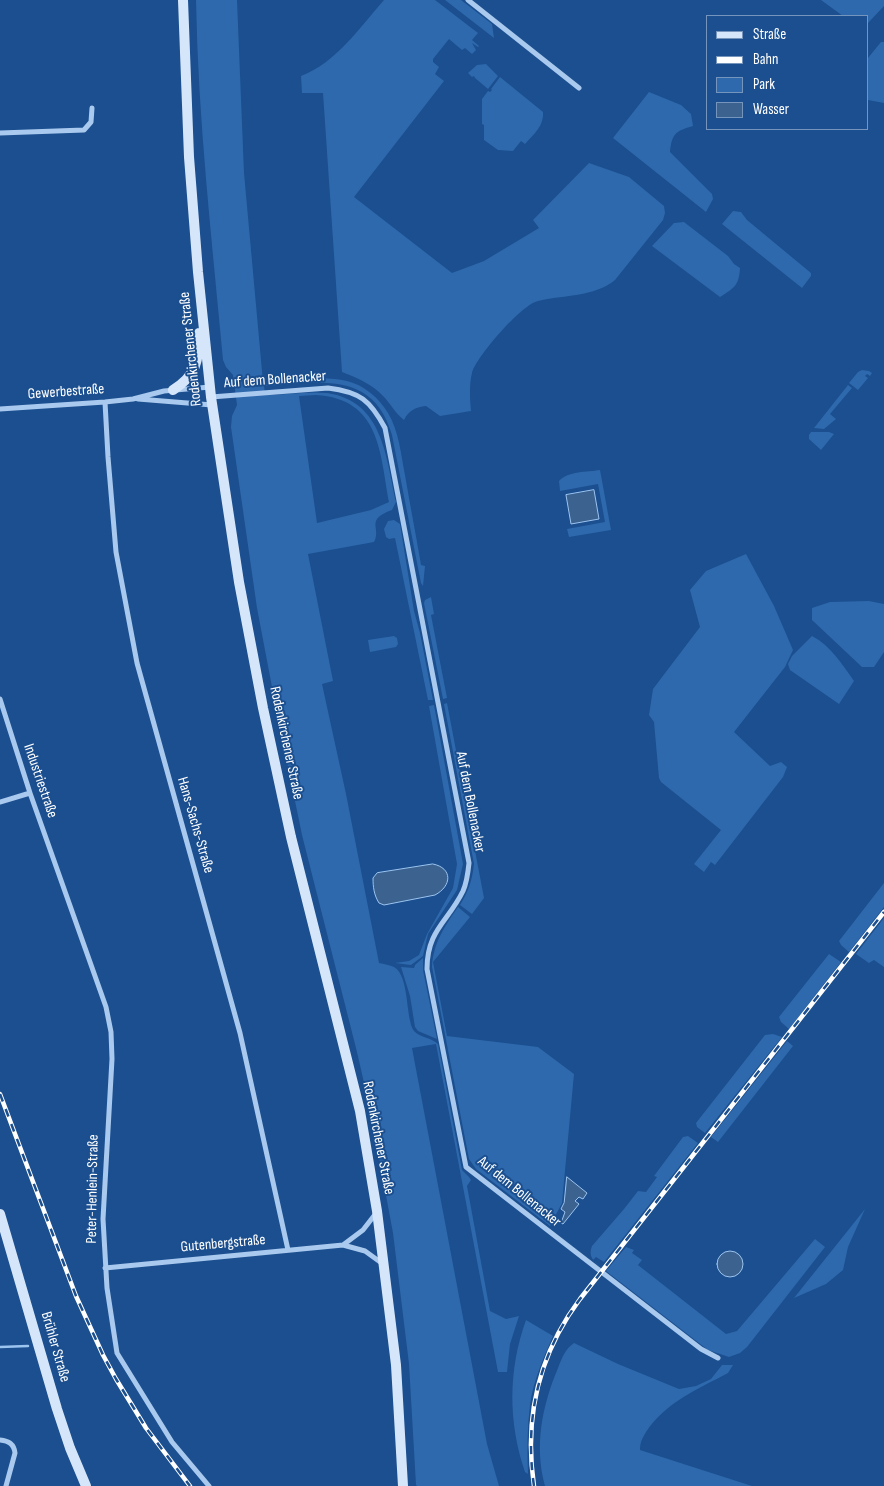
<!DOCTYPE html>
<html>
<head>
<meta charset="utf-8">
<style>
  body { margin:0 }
  #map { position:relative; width:884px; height:1486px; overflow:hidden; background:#1b4f8f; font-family:"Sofia Sans Condensed",sans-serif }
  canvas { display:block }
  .legend { position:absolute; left:706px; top:15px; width:162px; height:115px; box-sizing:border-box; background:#1b4f8f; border:1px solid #7695bc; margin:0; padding:6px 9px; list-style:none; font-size:15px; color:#fff }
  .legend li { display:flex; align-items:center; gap:10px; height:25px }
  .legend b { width:25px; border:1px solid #7695bc }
</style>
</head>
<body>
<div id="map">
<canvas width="884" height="1486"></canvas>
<ul class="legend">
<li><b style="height:6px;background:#d6e6fa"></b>Straße</li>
<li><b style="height:6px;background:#fff"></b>Bahn</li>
<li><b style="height:14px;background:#2e69ad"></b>Park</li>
<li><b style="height:14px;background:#3c6290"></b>Wasser</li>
</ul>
</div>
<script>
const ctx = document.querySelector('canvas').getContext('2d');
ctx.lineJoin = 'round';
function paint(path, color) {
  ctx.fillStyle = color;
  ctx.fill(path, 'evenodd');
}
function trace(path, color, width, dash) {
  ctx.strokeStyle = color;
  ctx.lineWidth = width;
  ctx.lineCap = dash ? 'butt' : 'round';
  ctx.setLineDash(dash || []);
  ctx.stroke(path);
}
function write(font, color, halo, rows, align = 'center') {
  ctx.font = font + ' "Sofia Sans Condensed",sans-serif';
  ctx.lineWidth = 4;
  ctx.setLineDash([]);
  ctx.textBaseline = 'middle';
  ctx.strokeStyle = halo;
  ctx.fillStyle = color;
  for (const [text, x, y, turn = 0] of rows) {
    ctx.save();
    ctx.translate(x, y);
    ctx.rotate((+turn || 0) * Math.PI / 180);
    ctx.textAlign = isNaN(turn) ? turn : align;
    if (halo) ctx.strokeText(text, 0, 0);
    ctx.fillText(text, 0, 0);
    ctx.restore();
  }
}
paint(new Path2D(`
  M196,0H237L244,173L263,382C291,382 320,374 347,381C364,385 379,398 388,413C399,431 401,455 405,475C410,505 416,535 421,565L425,566L423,586L421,583L392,435C373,369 318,383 264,386L265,395C285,395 307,391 327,393C383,401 386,457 396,502L392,510C364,520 382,528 374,542L308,554L333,681L322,684L346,794L379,963C384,964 390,965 394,967C410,976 405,1018 414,1031C419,1037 432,1038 438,1044L462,1170L469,1177L471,1180L467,1186L490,1311L506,1319L519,1316L510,1344L507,1372H498L436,1044L412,1048L487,1444L499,1486H417L416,1485L409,1364L393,1233L370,1109L357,1052L302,835L276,708L257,608L231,427L232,416L237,405L233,375L226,367L223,360C212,240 198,120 196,0ZM316,395C380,399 380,452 389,502L371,510L317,523L299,396Z
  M384,0H435L478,33L472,40L479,46L478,47L472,43L476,50L472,54L465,48L462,50L449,39L433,59V62L439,67L435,74L444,81L354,197L452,273L484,261L539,228L533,220L589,163L629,177L664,206L665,213L663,220L615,280C595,297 562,295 538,301C522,304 476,357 472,373C469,385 470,399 471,411L440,416L426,406C416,407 409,410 404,420C395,413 391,404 383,396C372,384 357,378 342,372L323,93H302L301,76C336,63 360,27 384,0Z
  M445,0H461L492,24L494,38Z
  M821,0H884V6L868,23V16H843Z
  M881,42H884V103L868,100V58Z
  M486,64L498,76L488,89L475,78L474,76L472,77L468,73L477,65Z
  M500,77L543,112C544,126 534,134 525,144L521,141L513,151L498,150L484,140V125L482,124V99L488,91L490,92L492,90L491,89Z
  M649,92L681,105L691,114L693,126C675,131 672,134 670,152L712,194L713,199L706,212L613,138Z
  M733,211L741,212L747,220L811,273V276L802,288L722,224Z
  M684,222L728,256L734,264L740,268C739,286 734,288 720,297L652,246L674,223Z
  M862,370L869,371L872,373L870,376L867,374L865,376L868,378L858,390L849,383L858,372Z
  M848,385L852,388L830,414L836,419L824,429L814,428Z
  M811,432H829L834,434L821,450L809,439V435Z
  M600,470L611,530L569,537L567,529L605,522L598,484L560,491L559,481C568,471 587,472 600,470Z
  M394,520L400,524L414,611L420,633L433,700H428L395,538L389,539L386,537L384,529L388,521Z
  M746,554L774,606L793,650L785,667L734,732L770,766L781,762L787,767L783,777L715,865L711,862L704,872L694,864L721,830L661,782L659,778L654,722L649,715L653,689L700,627L690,590L706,571Z
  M431,597L434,614L431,615L447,698L443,699L424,603L425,600Z
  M869,601L884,604V652L874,667H862L812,620V608L830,602Z
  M394,636L397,638L398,644L396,647L370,652L368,640Z
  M812,636C831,646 842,664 854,681L839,704L790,670L788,664L792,656Z
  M447,703L484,898L472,914L460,905C469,890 472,881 474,864L444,704Z
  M434,705L463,864L457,890L428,934L423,956L411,965L395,963L409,961L419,955L427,934L453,888L457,864L429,706Z
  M884,883V907L849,952L841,945L839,941Z
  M458,907L470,917L433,962L447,1036L538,1047L574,1074L562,1203L550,1226L476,1169L469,1159L432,967C433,943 445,926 458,907Z
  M884,918V967L874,960L869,963L856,954Z
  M829,954L841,962L789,1029L781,1022L779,1017Z
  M423,958V970L437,1039L418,1031L415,1027L410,996L401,967L414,968L415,965Z
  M773,1034L782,1037L705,1133L697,1127L696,1123L765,1035Z
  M787,1041L793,1046L718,1142L711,1137Z
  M688,1136L698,1143L604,1262L596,1257L593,1260L601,1267C593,1261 588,1256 592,1246L624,1209L638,1191L646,1192L657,1177L654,1176L683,1137Z
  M865,1209L848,1247L843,1270L826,1284L794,1298Z
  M815,1239L825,1247L747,1347L740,1353L729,1357L708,1350L606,1271L626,1247L634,1250L632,1253L642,1260L638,1265L726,1334L737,1331Z
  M526,1320L553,1336C544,1357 533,1381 530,1405C527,1428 527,1451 528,1474L525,1472C508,1422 508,1370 526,1320Z
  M574,1343L618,1364L679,1389L696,1386L711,1379L722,1365H733L728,1373C698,1389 666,1402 646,1432C642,1439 640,1442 640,1450L752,1486H545C534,1446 542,1406 558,1368C562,1358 565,1349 574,1343Z`), '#2e69ad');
const water = new Path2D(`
  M594,490L599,519L571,524L566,495Z
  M433,864C453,868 452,886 435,895L384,905L379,903C374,895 373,887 373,878L377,873Z
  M567,1177L587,1193L583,1199L579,1197L575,1201L579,1204L563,1224L561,1223L565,1212L561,1209L564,1203Z
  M717 1264a13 13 0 1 1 26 0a13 13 0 1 1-26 0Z`);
paint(water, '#3c6290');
trace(water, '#9cc4f0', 1);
trace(new Path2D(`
  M0,1347L28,1346`), '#9cc4f0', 2.5);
trace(new Path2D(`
  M468,0L579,88
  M0,133L84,130L91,122L92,108
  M211,397L328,388C360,392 370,400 385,428L469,863C468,873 467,882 463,891C448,922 427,930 427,969L466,1167L701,1349L718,1358
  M138,399L212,405
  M105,402L108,457L116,552L137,663L240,1033L288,1250
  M0,409L105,402L133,399L164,391L210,387
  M0,699L30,793L106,1007L111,1032L112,1059L103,1219L107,1288L117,1353L172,1442L209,1486
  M0,802L30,793
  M343,1245L363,1230L377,1212
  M105,1268L343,1245L365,1251L383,1264
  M0,1440C9,1441 14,1444 15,1453L6,1486`), '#a9c9ee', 5);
trace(new Path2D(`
  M183,0L189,157L198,272L211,397L239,582L263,708L291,837L360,1111L377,1211L396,1365L403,1486
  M173,390C198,374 198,361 199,333
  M0,1214L57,1409L70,1448L86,1486`), '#d6e6fa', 10);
const rail = new Path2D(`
  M0,1094L76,1296L103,1355L116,1379L146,1428L190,1486
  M534,1486C524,1418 539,1354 580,1299L884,912`);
trace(rail, '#fff', 4.5);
trace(rail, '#1b4f8f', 2.5, [8]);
write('15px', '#fff', '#1b4f8f', [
  ["Rodenkirchener Straße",191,349,-96],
  ["Auf dem Bollenacker",275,380,-4],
  ["Gewerbestraße",66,392,-4],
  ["Rodenkirchener Straße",286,743,78],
  ["Industriestraße",40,781,71],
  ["Auf dem Bollenacker",470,802,79],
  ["Hans-Sachs-Straße",195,825,74],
  ["Rodenkirchener Straße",378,1138,79],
  ["Peter-Henlein-Straße",93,1189,-89],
  ["Auf dem Bollenacker",519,1192,39],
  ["Gutenbergstraße",223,1244,-5],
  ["Brühler Straße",55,1347,74]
]);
</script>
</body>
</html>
